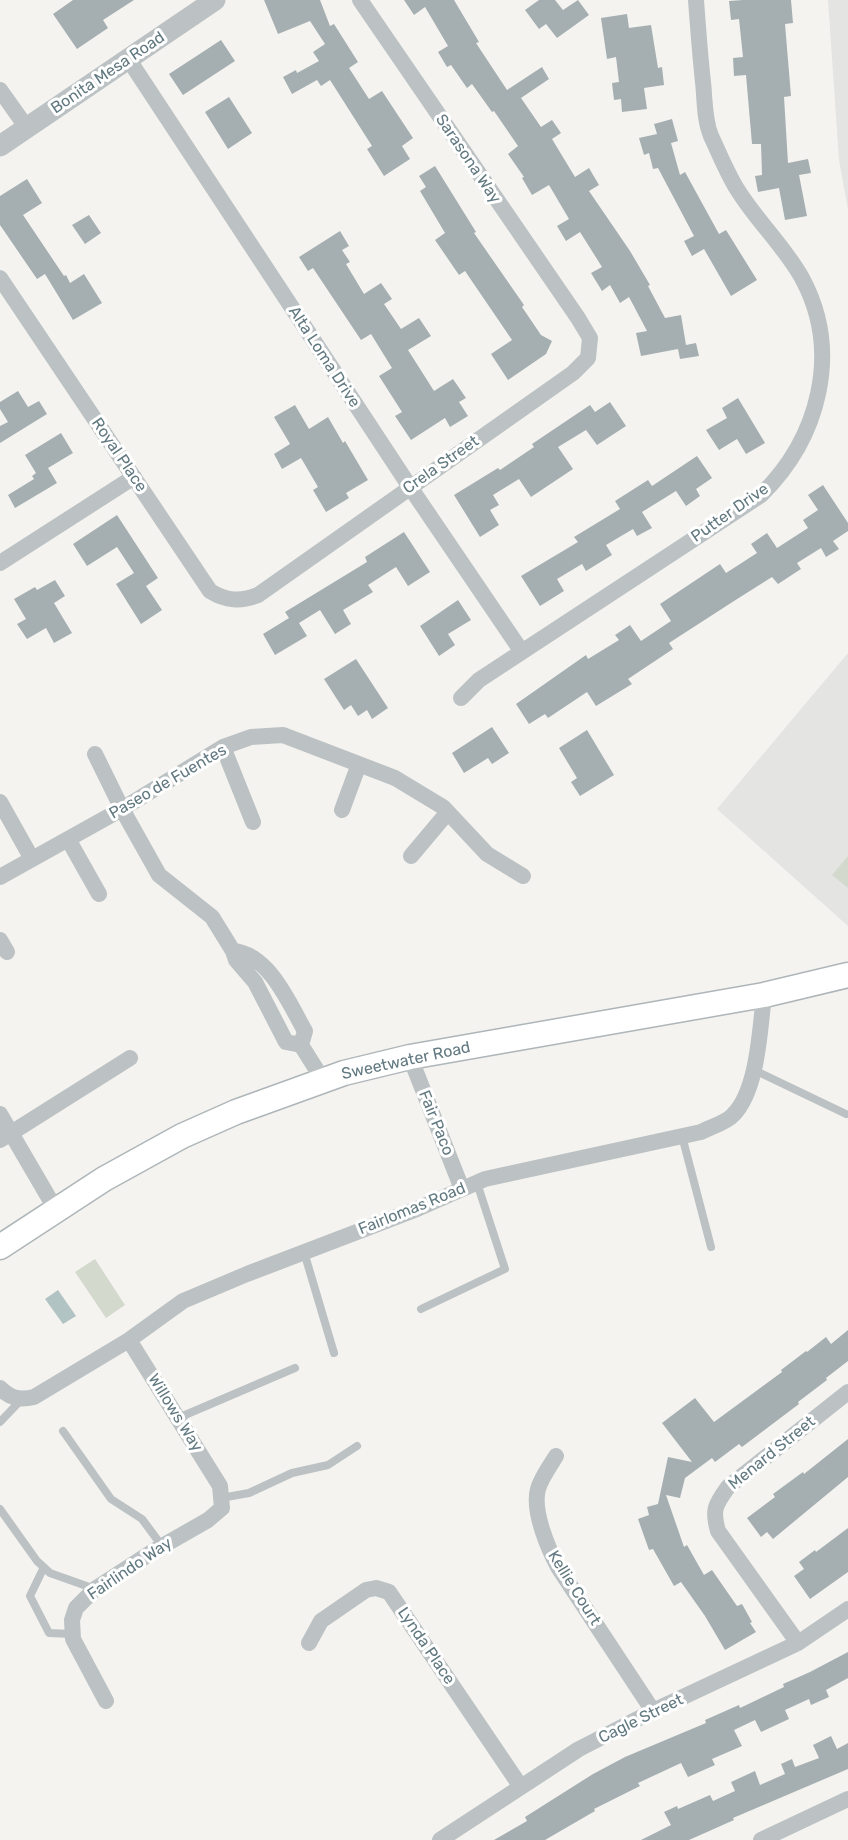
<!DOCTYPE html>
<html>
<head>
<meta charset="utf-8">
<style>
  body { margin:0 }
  canvas { display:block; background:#f4f3ef }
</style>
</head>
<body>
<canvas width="848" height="1840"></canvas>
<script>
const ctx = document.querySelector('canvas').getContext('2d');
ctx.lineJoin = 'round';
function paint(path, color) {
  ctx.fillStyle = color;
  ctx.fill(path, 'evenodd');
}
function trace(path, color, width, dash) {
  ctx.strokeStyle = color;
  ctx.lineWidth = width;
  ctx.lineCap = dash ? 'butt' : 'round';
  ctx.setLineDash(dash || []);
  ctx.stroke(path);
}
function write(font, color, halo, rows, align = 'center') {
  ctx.font = font + ' Rubik,sans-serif';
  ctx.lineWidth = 6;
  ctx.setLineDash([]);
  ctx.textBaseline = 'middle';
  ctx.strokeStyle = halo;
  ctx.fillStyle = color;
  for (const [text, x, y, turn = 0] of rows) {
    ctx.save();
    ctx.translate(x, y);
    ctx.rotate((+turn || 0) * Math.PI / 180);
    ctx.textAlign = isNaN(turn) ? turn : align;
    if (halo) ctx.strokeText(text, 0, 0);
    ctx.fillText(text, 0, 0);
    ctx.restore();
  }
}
paint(new Path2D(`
  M828,0H848V210L839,160Z
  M848,653V926L717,809Z`), '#e4e4e3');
paint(new Path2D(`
  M848,856V888L832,875Z
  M95,1259L125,1305L106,1318L75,1272Z`), '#d4d9ce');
paint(new Path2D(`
  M58,1290L76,1316L63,1324L45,1299Z`), '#b1c3c3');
paint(new Path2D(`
  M73,0H134L103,20L108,28L77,49L53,14Z
  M264,0H320L330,26L334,24L358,62L349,68L369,99L382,91L413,138L402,146L410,159L384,176L367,149L372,146L330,80L321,86L317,80L292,94L283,77L296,70L297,73L319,61L313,52L325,44L310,21L278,34Z
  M404,0H454L479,42L476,43L507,90L542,67L549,79L521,98L541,127L552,120L561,133L552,139L575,177L589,168L599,185L589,191L630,251L650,285L648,286L665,318L681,315L686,345L696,343L699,356L680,359L678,349L641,356L636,333L647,331L629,297L620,303L610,285L602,291L591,273L602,267L580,232L566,241L557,226L569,219L549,185L532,195L522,178L524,177L508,154L518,146L494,111L492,112L472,84L467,88L451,65L447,67L438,52L448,46L425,7L414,15Z
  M539,0H555L563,10L578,0L589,15L557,38L546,24L539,29L525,10Z
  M743,0H791L793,23L785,24L791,96L784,97L788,163L808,159L811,173L799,175L807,216L785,220L779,188L758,192L755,176L762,175L761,144H752L746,75L734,76L733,58L743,57L739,19L731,20L729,1Z
  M627,14L629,28L651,25L658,68L662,67L664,85L644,88L647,109L622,112L621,99L614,100L612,83L619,82L616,57L607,59L601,18Z
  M221,40L235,61L183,95L169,74Z
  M229,97L252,133L228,149L205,112Z
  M672,119L678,141L671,143L680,175L685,172L719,234L726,230L757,280L731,296L704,249L692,256L684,241L694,236L658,168L653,169L649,153L644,155L639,138L657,134L654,124Z
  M435,166L476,232L474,233L524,305L522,307L541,335L552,341L546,354L508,380L491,354L512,340L465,271L459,275L435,240L445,233L420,191L426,187L419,176Z
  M27,179L42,203L23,215L64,276L66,275L70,283L84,274L102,303L73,320L45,274L37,279L0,225V196Z
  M89,215L101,233L85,244L72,225Z
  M340,231L349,246L342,250L350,262L346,264L364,294L381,283L392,299L384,304L401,329L419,318L431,336L408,350L434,391L453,379L466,398L459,402L468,416L450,427L445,418L411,440L395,416L402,412L379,376L392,368L371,334L361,340L313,268L308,271L299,257Z
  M18,391L28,407L39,401L47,414L0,443V426L8,422L0,409V402Z
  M738,398L765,443L746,454L737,439L719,450L706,430L727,418L722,408Z
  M610,402L626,426L597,445L586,430L558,447L573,469L531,497L519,479L493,495L499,505L490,510L499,525L480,537L454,495L498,468L500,470L534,447L532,444L590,405L595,412Z
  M295,405L309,429L328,417L343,443L345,441L368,480L346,493L349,498L326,512L313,490L318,487L301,458L282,469L274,454L290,444L274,417Z
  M61,433L73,453L48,468L57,483L15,508L8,495L34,479L32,476L36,473L25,455Z
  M697,456L712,478L696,489L700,496L686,506L676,491L642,512L652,528L637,536L633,529L606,545L612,555L586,571L582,564L557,579L564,591L540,606L521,576L578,542L574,537L620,509L615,501L648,480L652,486Z
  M823,485L848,523V531L833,541L839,549L826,557L821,548L797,563L801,569L778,584L772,577L734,601L669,643L673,649L628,679L632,684L596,706L587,692L548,718L545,714L529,724L516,704L586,655L588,659L619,640L615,635L630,625L641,641L671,621L660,604L720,564L726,573L757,553L751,544L767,533L777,548L808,528L803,520L818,510L808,495Z
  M117,515L158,578L146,586L162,610L141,624L116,584L134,573L117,547L87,566L73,544Z
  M404,532L430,572L408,586L396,567L368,585L373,592L343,610L351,624L335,634L320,610L299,623L307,636L275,655L263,634L289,618L285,612L367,562L365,557Z
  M55,580L65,596L54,603L72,633L54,643L46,628L27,639L17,624L26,619L14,599L35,587L37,590Z
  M458,600L471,620L448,634L455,645L439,656L420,626Z
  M356,659L388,708L372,719L367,710L358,716L351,705L344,710L324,679Z
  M492,727L509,753L492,764L488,758L464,773L452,753Z
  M587,730L614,775L580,796L571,782L577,778L559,748Z
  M848,1330V1361L826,1378L827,1380L798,1402L799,1404L742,1447L739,1444L715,1462L712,1458L685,1478L680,1498L666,1495L684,1547L687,1545L704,1575L712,1570L737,1606L742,1604L752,1622L750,1623L756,1632L725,1650L705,1616L681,1582L674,1586L653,1549L649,1550L638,1519L649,1515L647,1507L658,1504L668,1457L692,1462L662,1423L695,1398L714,1422L782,1372L781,1370L806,1351L807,1352L826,1337L831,1344Z
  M848,1439V1477L773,1539L767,1532L761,1537L747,1518L775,1497L773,1494L803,1472L804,1474Z
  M848,1528V1572L810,1599L794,1576L804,1569L799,1562L815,1550L816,1552Z
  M848,1652V1678L826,1690L829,1697L811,1705L809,1699L785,1710L789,1719L761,1732L755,1720L734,1730L742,1746L712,1759L715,1765L688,1777L681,1763L638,1783L640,1786L594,1809L595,1811L545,1840H494L527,1821L525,1817L593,1774L625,1757L706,1723L705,1720L739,1705L740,1708L784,1687L783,1684L810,1672Z
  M831,1736L837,1749L848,1743V1769L733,1818L734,1820L689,1840H641L671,1825L664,1812L677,1806L678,1809L710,1795L713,1801L735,1791L731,1782L755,1771L760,1785L785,1774L781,1764L792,1759L795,1767L819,1758L813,1745Z`), '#a5afb2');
const secondary = new Path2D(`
  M0,1247L104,1179L182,1136L236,1112L344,1073L410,1057L764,995L848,975`);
trace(secondary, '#afb6b9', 27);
trace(new Path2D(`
  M754,1070L846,1114
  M682,1136L711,1247
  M304,1252L334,1353
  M421,1309L505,1269L477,1183
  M178,1418L295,1368
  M0,1422L21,1400
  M63,1431L111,1499L142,1519L162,1546
  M221,1498L249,1493L292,1473L328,1465L357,1446
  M0,1509L37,1561L50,1573L95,1589
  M44,1567L30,1596L49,1633L72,1634`), '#bcc2c4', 8);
trace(new Path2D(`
  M129,60L410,487L522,652
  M0,90L27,128
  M0,278L210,591C226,601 240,602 258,595L573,373L588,358L590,338L578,318L360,0
  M0,563L134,477
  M461,698L479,680L761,495C819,438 842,352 802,278C784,246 756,220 737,189C727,173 719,153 711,136C704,119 705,100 703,82C700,55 698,27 696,0
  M223,747L253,822
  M95,754L122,809L159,875L212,917L233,951L236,960L255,982L286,1042L301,1045
  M0,802L32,859
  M342,810L359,764
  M68,839L99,894
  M411,856L448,812
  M0,877L122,809L223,747L251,737L283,735L395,778L443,807L487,854L523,876
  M0,940L7,952
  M233,951C269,954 289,1003 305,1031L301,1045L323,1080
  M410,1057L462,1189
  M0,1114L56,1210
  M0,1140L130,1058
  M0,1388C11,1399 20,1400 34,1397L129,1340L183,1301L247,1274L417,1209L485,1179L701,1132C710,1127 726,1123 733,1115C758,1090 760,1028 764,995
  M556,1456C550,1466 541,1478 538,1489C532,1511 548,1548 558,1567L653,1711
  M309,1643L321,1621L366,1590L376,1588L389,1592L521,1787
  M798,1643L718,1531C712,1510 715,1505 728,1487L848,1392
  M106,1701L73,1639L72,1620L76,1608L95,1589L152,1552L208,1520L222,1508L220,1486L129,1340
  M440,1840L579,1749L653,1711L798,1643L848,1609
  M761,1840L848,1799`), '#bcc2c4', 16);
trace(new Path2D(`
  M0,146L215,0`), '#bcc2c4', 21);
trace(secondary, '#fff', 24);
write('16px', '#627981', '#fff', [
  ["Bonita Mesa Road",108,73,-34],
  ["Sarasona Way",468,159,56],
  ["Alta Loma Drive",324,357,57],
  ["Royal Place",119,455,56],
  ["Crela Street",441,465,-35],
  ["Putter Drive",730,513,-35],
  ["Paseo de Fuentes",168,782,-30],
  ["Sweetwater Road",406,1061,-12],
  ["Fair Paco",436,1123,68],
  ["Fairlomas Road",412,1209,-22],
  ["Willows Way",175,1413,58],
  ["Menard Street",772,1453,-39],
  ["Fairlindo Way",130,1569,-34],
  ["Kellie Court",574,1588,58],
  ["Lynda Place",426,1646,56],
  ["Cagle Street",641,1719,-26]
]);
</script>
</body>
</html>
